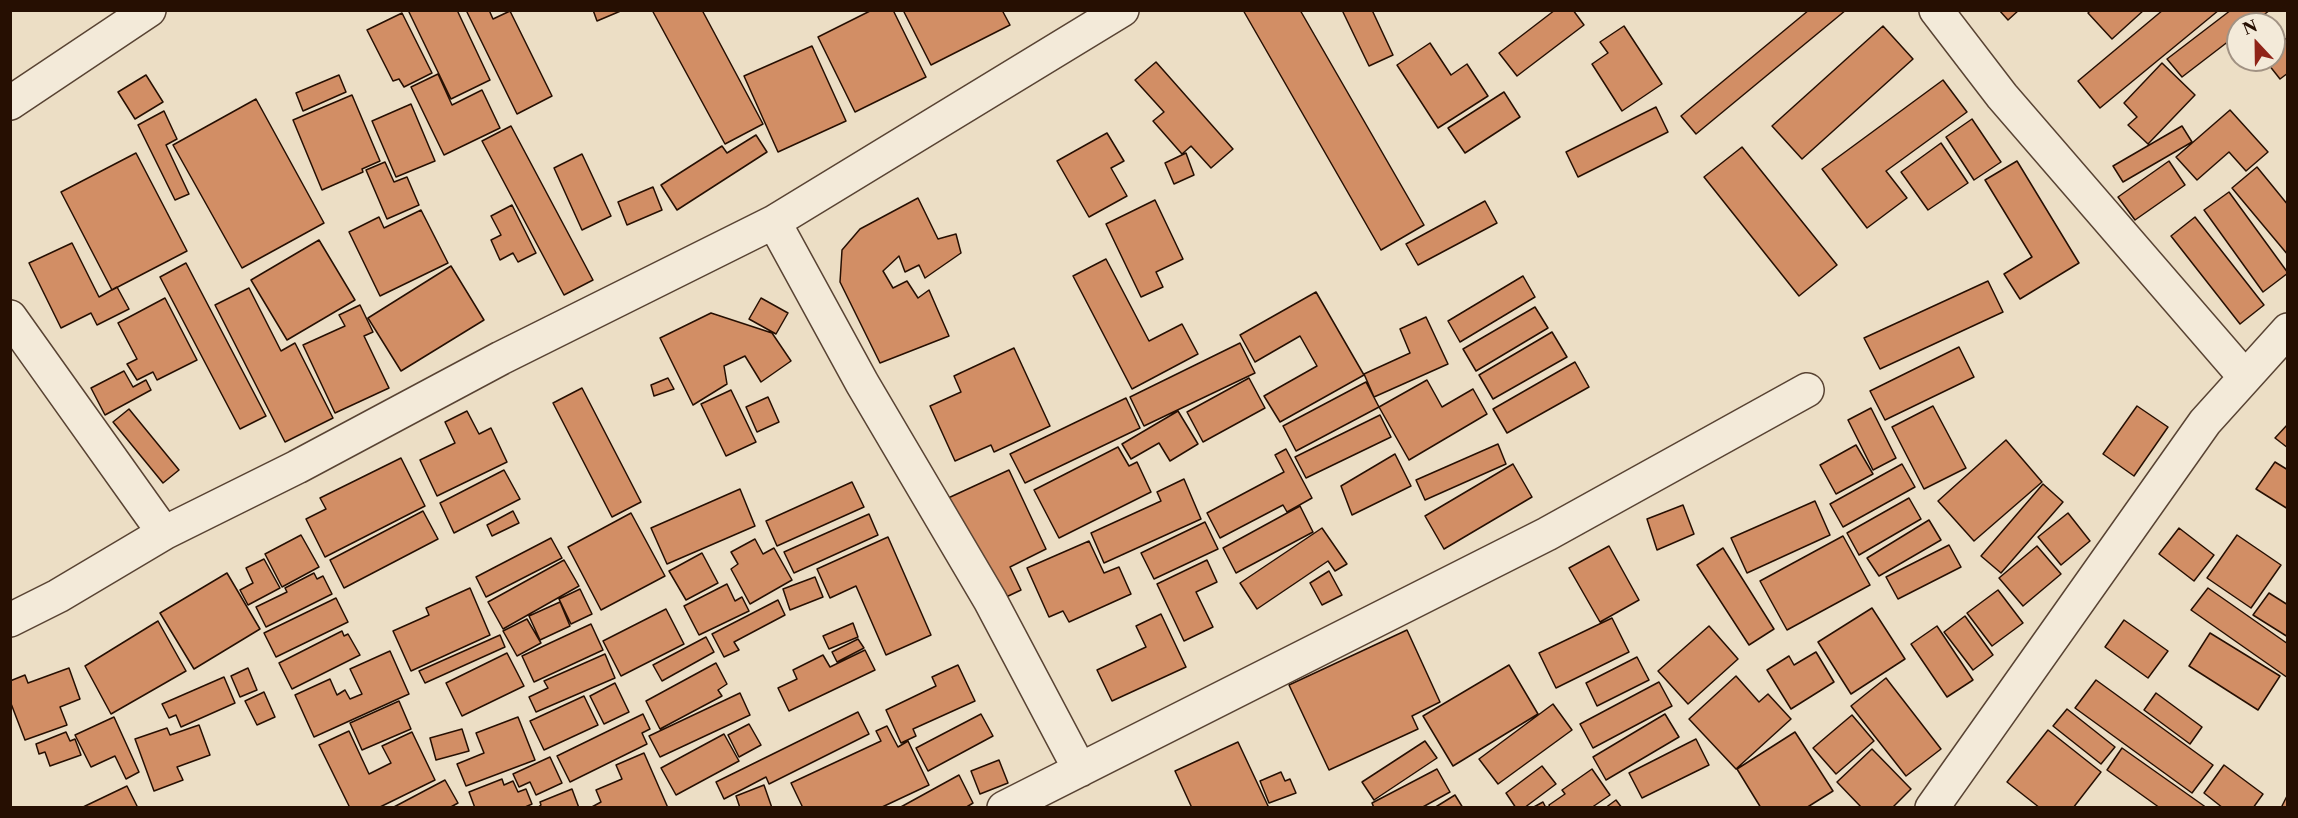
<!DOCTYPE html>
<html>
<head>
<meta charset="utf-8">
<style>
  body { margin:0 }
  #map { position:relative; width:2298px; height:818px; overflow:hidden; background:#ecdec5; font-family:"Libre Caslon Text",serif }
  canvas { display:block }
  .frame { position:absolute; inset:0; border:12px solid #260f02; pointer-events:none }
  .north { position:absolute; left:2226px; top:12px; width:60px; height:60px; box-sizing:border-box; background:#f3ead9; border:2px solid #a19283; border-radius:50%; rotate:338deg; font-size:16px; font-weight:700; line-height:24px; text-align:center; color:#260f02 }
  .north::after { content:''; display:block; margin:auto; width:21px; height:27px; background:#8f2418; clip-path:polygon(50% 0,100% 100%,50% 72%,0 100%) }
</style>
</head>
<body>
<div id="map">
<canvas width="2298" height="818"></canvas>
<div class="frame"></div>
<div class="north">N</div>
</div>
<script>
const ctx = document.querySelector('canvas').getContext('2d');
ctx.lineJoin = 'round';
function paint(path, color) {
  ctx.fillStyle = color;
  ctx.fill(path, 'evenodd');
}
function trace(path, color, width, dash) {
  ctx.strokeStyle = color;
  ctx.lineWidth = width;
  ctx.lineCap = dash ? 'butt' : 'round';
  ctx.setLineDash(dash || []);
  ctx.stroke(path);
}
const building = new Path2D(`
  M408,10H457L490,80L451,99Z
  M466,10H489L493,19L510,11L552,96L517,114Z
  M593,10H623L597,21Z
  M652,10H702L763,124L725,144Z
  M872,10H893L926,77L855,112L818,37Z
  M903,10H1002L1010,25L931,65Z
  M1243,10H1300L1424,225L1381,250Z
  M1342,10H1372L1393,55L1369,66Z
  M1555,10H1573L1584,25L1517,76L1499,53Z
  M1809,10H1846L1696,134L1681,116Z
  M1999,10H2019L2008,20Z
  M2091,10H2144L2112,39L2088,13Z
  M2163,10H2219L2100,108L2078,81Z
  M2231,10H2270L2252,24H2238V34L2182,77L2167,59Z
  M402,13L432,73L404,87L399,79L393,81L367,30Z
  M1624,26L1662,84L1622,111L1592,64L1608,53L1600,42Z
  M1883,26L1913,59L1802,159L1772,126Z
  M2288,37V73L2280,79L2265,60H2274V48Z
  M1430,43L1451,75L1467,64L1488,96L1438,128L1397,65Z
  M812,46L846,121L778,152L744,76Z
  M1156,62L1233,149L1211,168L1191,146L1182,154L1153,121L1164,112L1135,80Z
  M2162,63L2195,95L2148,144L2128,125L2137,117L2124,103Z
  M438,74L452,105L482,90L500,128L444,155L411,87Z
  M146,75L163,102L135,119L118,92Z
  M339,75L346,92L303,111L296,93Z
  M1943,80L1967,112L1886,171L1907,198L1867,228L1822,169Z
  M1504,92L1520,117L1465,153L1448,128Z
  M352,95L380,161L362,169L363,172L322,190L293,120Z
  M256,99L324,223L242,268L173,145Z
  M411,104L435,161L396,177L372,121Z
  M1656,107L1668,132L1578,177L1566,152Z
  M2230,110L2268,152L2246,171L2229,152L2197,180L2176,157Z
  M164,111L177,139L166,145L189,194L175,200L138,125Z
  M1972,119L2001,162L1974,180L1946,137Z
  M511,126L593,280L564,295L482,141Z
  M2182,126L2192,142L2123,182L2113,166Z
  M1107,133L1124,161L1111,168L1127,196L1089,217L1057,161Z
  M756,135L767,152L677,210L661,185L722,146L727,153Z
  M1941,143L1968,183L1928,210L1901,172Z
  M1742,147L1837,265L1799,296L1704,177Z
  M136,153L187,251L112,290L61,192Z
  M1186,153L1194,175L1174,184L1165,163Z
  M582,154L611,216L582,230L554,168Z
  M2017,161L2079,263L2020,299L2004,274L2032,257L1985,180Z
  M2169,161L2185,185L2135,220L2118,197Z
  M385,162L394,182L407,177L419,205L387,219L366,170Z
  M2257,167L2288,205V255L2232,188Z
  M653,187L662,210L627,225L618,202Z
  M2229,192L2288,273L2263,292L2204,210Z
  M918,198L938,239L956,234L961,253L925,278L919,265L905,272L899,256L883,271L893,288L907,281L918,298L929,290L949,336L880,363L840,282L842,250L860,229Z
  M1155,200L1183,259L1156,272L1163,287L1141,297L1106,224Z
  M1485,201L1497,223L1418,265L1406,244Z
  M512,205L536,253L518,262L513,253L500,260L491,240L501,235L491,216Z
  M421,210L448,263L380,296L349,232L379,217L384,228Z
  M2195,217L2264,305L2240,324L2171,236Z
  M319,240L355,300L287,340L251,280Z
  M72,243L99,297L117,287L129,309L97,325L91,313L61,328L29,263Z
  M1106,259L1149,341L1182,324L1198,354L1132,389L1073,276Z
  M186,263L266,416L240,429L160,277Z
  M451,266L484,320L401,371L368,318Z
  M1523,276L1535,297L1460,342L1448,321Z
  M1988,281L2003,312L1880,369L1864,338Z
  M249,288L281,351L295,343L333,418L285,442L215,305Z
  M1316,292L1364,375L1280,422L1264,396L1317,366L1300,336L1255,362L1240,335Z
  M165,298L197,360L157,380L153,372L137,380L127,364L137,359L118,323Z
  M761,298L788,313L776,334L749,319Z
  M360,305L373,332L364,336L389,388L335,413L303,345L345,326L339,315Z
  M1535,307L1548,328L1476,371L1463,349Z
  M711,313L772,333L791,361L761,382L745,356L724,366L727,384L693,405L660,338Z
  M1426,317L1448,364L1374,397L1364,374L1410,353L1400,329Z
  M1552,332L1567,357L1493,399L1479,375Z
  M1240,343L1255,373L1144,426L1130,397Z
  M1959,347L1974,377L1885,420L1870,391Z
  M1014,348L1050,426L994,452L991,445L955,461L930,406L961,392L954,376Z
  M1575,362L1589,387L1507,433L1493,409Z
  M124,371L133,387L146,380L151,390L105,415L91,388Z
  M668,378L674,389L654,396L651,385Z
  M1249,378L1265,408L1203,442L1187,412Z
  M1427,380L1442,407L1473,389L1487,414L1409,460L1379,407Z
  M1366,382L1379,407L1296,451L1283,426Z
  M582,388L641,502L612,517L553,403Z
  M731,390L756,442L726,456L701,404Z
  M768,397L779,422L757,432L746,407Z
  M1126,398L1140,428L1025,483L1010,454Z
  M1933,406L1966,468L1924,489L1892,427Z
  M2137,406L2168,427L2134,476L2103,454Z
  M1871,408L1896,458L1873,470L1848,420Z
  M129,409L179,470L163,483L113,422Z
  M467,411L479,434L491,428L507,462L437,496L420,460L455,443L445,422Z
  M1178,411L1198,444L1170,461L1159,443L1131,459L1122,444Z
  M1380,415L1391,437L1306,478L1295,457Z
  M2288,424V448L2275,438Z
  M2006,440L2042,482L1974,541L1938,501Z
  M1498,444L1506,464L1425,500L1416,480Z
  M1856,445L1873,474L1836,494L1820,465Z
  M1118,447L1129,466L1137,462L1151,492L1059,538L1034,490Z
  M1286,449L1312,498L1287,512L1283,505L1220,538L1207,513L1284,472L1275,455Z
  M1395,454L1411,486L1352,515L1341,486Z
  M401,458L425,506L325,557L306,519L326,509L320,498Z
  M2275,462L2288,470V509L2256,489Z
  M1513,464L1532,497L1444,549L1425,516Z
  M1902,464L1915,487L1843,527L1830,504Z
  M504,470L520,499L454,533L440,503Z
  M1009,470L1046,549L1010,567L1021,590L1004,598L946,499Z
  M1184,479L1201,519L1104,563L1091,533L1161,501L1157,492Z
  M852,482L864,507L777,546L766,521Z
  M2043,484L2063,502L2001,573L1981,556Z
  M740,489L755,526L667,564L651,528Z
  M1909,498L1921,519L1859,555L1847,533Z
  M1815,501L1830,535L1747,573L1731,538Z
  M1683,505L1694,534L1657,550L1647,519Z
  M1300,506L1313,532L1236,573L1223,548Z
  M423,511L438,539L344,588L330,560Z
  M513,511L519,523L492,536L487,525Z
  M631,513L665,576L601,610L568,547Z
  M2068,513L2090,541L2061,565L2038,537Z
  M869,514L878,535L794,573L784,552Z
  M1929,520L1941,540L1879,576L1867,558Z
  M1205,522L1218,549L1154,579L1141,553Z
  M1322,528L1347,564L1335,571L1328,561L1257,609L1240,583Z
  M2179,528L2214,555L2194,581L2159,554Z
  M301,535L319,567L282,587L265,554Z
  M2237,535L2281,565L2251,608L2207,578Z
  M1843,536L1870,585L1787,630L1760,581Z
  M888,537L931,635L886,655L856,586L830,598L817,569Z
  M551,538L562,558L486,597L476,577Z
  M755,539L763,554L774,548L792,580L750,604L731,569L738,564L731,552Z
  M1089,541L1104,573L1119,567L1131,594L1069,622L1063,611L1049,617L1027,568Z
  M1949,545L1961,567L1898,599L1886,577Z
  M1609,546L1639,600L1600,622L1569,568Z
  M2037,546L2061,574L2023,606L1999,578Z
  M1723,548L1774,629L1749,645L1697,565Z
  M702,553L718,583L686,600L669,571Z
  M264,559L280,588L248,605L240,590L253,583L246,568Z
  M564,560L579,586L503,629L488,602Z
  M1207,560L1217,582L1196,592L1213,627L1184,641L1157,584Z
  M1329,571L1342,595L1322,605L1310,583Z
  M227,573L260,629L194,669L160,613Z
  M314,573L317,579L323,576L332,594L266,627L256,607L287,592L285,588Z
  M815,577L823,597L790,610L783,589Z
  M727,584L735,601L742,597L749,611L699,635L684,606Z
  M470,588L490,635L411,671L393,631L429,615L426,608Z
  M2208,588L2288,644V678L2191,610Z
  M580,589L592,614L571,624L559,599Z
  M1998,590L2023,623L1992,646L1967,613Z
  M2269,593L2288,605V637L2253,615Z
  M336,598L348,622L276,657L264,633Z
  M778,600L785,615L734,642L739,650L724,657L712,634Z
  M560,602L570,626L540,640L529,616Z
  M1872,608L1905,659L1851,694L1818,642Z
  M666,609L684,644L621,676L603,641Z
  M1161,614L1186,667L1112,701L1097,670L1146,647L1136,626Z
  M1965,616L1993,655L1973,670L1944,632Z
  M1612,618L1629,652L1556,688L1539,653Z
  M527,619L541,643L517,656L503,631Z
  M2124,620L2168,651L2148,678L2105,647Z
  M158,621L186,671L111,714L85,666Z
  M853,623L858,637L829,649L823,636Z
  M591,624L603,650L534,682L522,656Z
  M1709,626L1738,659L1688,704L1658,671Z
  M1937,626L1973,680L1947,697L1911,644Z
  M1407,630L1440,702L1412,716L1418,729L1329,770L1289,685Z
  M342,631L344,636L348,634L360,655L292,689L279,663Z
  M2210,633L2280,676L2258,710L2189,666Z
  M500,635L505,647L425,683L419,671Z
  M706,637L714,652L662,681L653,665Z
  M858,639L864,648L837,662L832,652Z
  M865,650L875,670L789,711L778,688L797,679L793,670L823,655L830,667Z
  M390,651L409,694L314,737L295,695L330,679L337,695L345,690L350,699L362,694L350,669Z
  M1816,652L1834,682L1791,709L1767,670L1789,656L1794,665Z
  M507,653L524,686L462,716L446,683Z
  M605,654L615,678L536,712L529,697L548,688L544,681Z
  M1637,657L1649,680L1597,706L1586,683Z
  M716,663L727,684L718,690L722,696L660,729L646,701Z
  M958,665L975,701L913,729L916,736L901,743L886,710L936,686L932,677Z
  M1509,665L1538,714L1453,766L1423,716Z
  M69,668L80,699L60,707L67,725L25,740L10,701V681L25,675L28,683Z
  M248,668L257,690L240,697L231,676Z
  M1736,676L1759,702L1768,694L1791,719L1736,769L1689,719Z
  M224,677L235,703L181,727L176,715L169,718L162,704Z
  M1886,678L1941,749L1906,776L1851,706Z
  M2096,680L2213,765L2192,793L2075,708Z
  M1659,682L1672,706L1593,748L1580,724Z
  M615,683L629,712L604,724L590,696Z
  M264,692L275,717L257,725L245,701Z
  M740,693L750,715L660,757L649,736Z
  M2156,693L2202,727L2190,744L2144,710Z
  M584,696L598,725L544,750L530,721Z
  M399,701L411,729L362,750L350,723Z
  M1553,704L1572,730L1498,784L1479,759Z
  M2067,709L2115,747L2101,764L2053,726Z
  M858,712L869,734L769,784L766,777L724,799L716,782Z
  M643,714L650,729L642,733L647,744L570,782L557,756Z
  M981,714L993,736L928,771L916,748Z
  M1665,714L1679,737L1606,780L1593,757Z
  M1852,715L1874,741L1836,774L1813,748Z
  M114,717L139,772L126,779L115,756L91,767L75,735Z
  M518,717L535,760L466,786L457,764L484,753L476,733Z
  M749,724L761,745L739,757L728,735Z
  M199,725L210,755L177,767L183,780L154,791L135,739L167,728L170,735Z
  M887,726L898,747L908,741L929,785L880,808H803L791,783L881,741L876,731Z
  M462,729L469,751L436,760L430,738Z
  M2048,730L2101,772L2073,808H2040L2007,782Z
  M349,731L369,774L391,763L382,746L412,732L435,780L378,808H350L319,745Z
  M66,732L70,741L75,739L81,755L50,766L45,752L39,754L36,744Z
  M1795,732L1833,791L1806,808H1761L1737,769Z
  M724,734L739,761L676,795L661,768Z
  M1696,739L1709,765L1642,798L1629,773Z
  M1425,741L1437,758L1374,800L1362,782Z
  M1238,742L1269,808H1192L1175,771Z
  M2122,748L2207,808H2160L2107,770Z
  M1872,749L1911,789L1892,808H1862L1837,782Z
  M644,753L668,808H590L601,802L596,790L622,779L616,765Z
  M550,757L562,783L536,795L530,782L519,787L513,774Z
  M999,760L1008,783L980,794L971,771Z
  M2224,765L2263,794L2253,808H2223L2204,793Z
  M1542,766L1556,784L1524,808H1516L1506,793Z
  M1437,769L1450,792L1421,808H1374L1372,803Z
  M1592,769L1610,795L1591,808H1550L1549,805L1565,794L1562,790Z
  M1281,772L1285,781L1290,779L1296,793L1269,803L1260,781Z
  M959,775L973,803L965,808H899Z
  M502,779L504,785L513,781L518,792L526,789L532,804L523,808H475L469,792Z
  M445,780L458,803L449,808H392Z
  M764,785L772,808H740L736,796Z
  M127,786L138,808H81Z
  M572,789L579,808H537L541,805L540,802Z
  M2288,794V808H2281Z
  M1455,795L1463,808H1434Z
  M1616,800L1622,808H1605Z
  M1543,802L1546,808H1532Z`);
paint(building, '#d28e65');
trace(building, '#260f02', 1.5);
const minor = new Path2D(`
  M1936,10L2002,96L2245,377
  M10,103L149,10
  M774,222L862,383L990,600L1080,770
  M10,317L164,533
  M10,620L58,596L164,533L297,467L501,358L774,222L1122,10
  M1004,808L1547,534L1807,390
  M1932,808L2205,422L2288,330`);
trace(minor, '#584333', 36);
trace(minor, '#f3ead9', 33);
</script>
</body>
</html>
